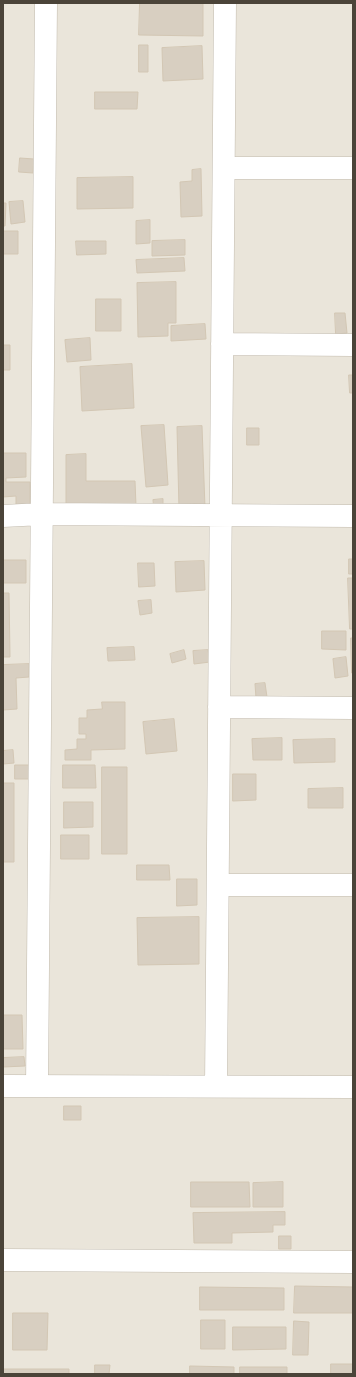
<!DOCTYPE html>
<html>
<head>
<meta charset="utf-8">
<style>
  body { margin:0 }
  #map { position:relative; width:356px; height:1377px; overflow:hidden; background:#f6f3ec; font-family:Rubik,sans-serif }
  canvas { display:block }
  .frame { position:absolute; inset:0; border:4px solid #4b4439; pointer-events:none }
</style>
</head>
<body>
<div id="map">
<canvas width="356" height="1377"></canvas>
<div class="frame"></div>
</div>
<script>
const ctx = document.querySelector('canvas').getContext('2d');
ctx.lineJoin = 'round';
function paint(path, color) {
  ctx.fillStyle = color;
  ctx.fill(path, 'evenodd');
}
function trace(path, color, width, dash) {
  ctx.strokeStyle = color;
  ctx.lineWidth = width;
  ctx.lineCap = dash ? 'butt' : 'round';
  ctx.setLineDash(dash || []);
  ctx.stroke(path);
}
paint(new Path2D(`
  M3,3H353V1374H3Z`), '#eae5da');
const building = new Path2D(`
  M140,3H203V36L139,35Z
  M139,45H148V72H139Z
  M202,46L203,79L163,81L162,48Z
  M95,92H138L137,109H95Z
  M20,158L34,159L33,173L19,172Z
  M201,169L202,216L181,217L180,182L192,181V170Z
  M133,177V208L77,209V178Z
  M23,201L25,222L11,224L9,202Z
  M3,203H6L5,226H3Z
  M150,220V243L136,244V221Z
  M3,231H18V254H3Z
  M185,240V255L152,256V241Z
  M76,241H106V254L77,255Z
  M184,258L185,271L137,273L136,260Z
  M176,282V323H168V336L138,337L137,283Z
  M96,299H121V331H96Z
  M335,313H345L347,333L336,334Z
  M205,324L206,339L171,341V326Z
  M90,338L91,360L67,362L65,340Z
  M3,345H10V370H3Z
  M132,364L134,408L82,411L80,367Z
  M349,375H353V393H350Z
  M164,425L168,485L146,487L141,426Z
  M202,426L205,508L179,509L177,427Z
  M247,428H259V445H247Z
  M3,453H26V477L6,478V482H30V505H16V496L3,497Z
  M86,454V481H135L136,506L66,507V455Z
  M163,499V510L154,511L153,500Z
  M349,559H353V574H349Z
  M3,560H26V583H3Z
  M204,561L205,590L176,592L175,562Z
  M138,563H154L155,586L139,587Z
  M348,578H353V629H350Z
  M3,593H9L10,657H3Z
  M151,600L152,613L140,615L138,601Z
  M322,631H346V650L322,649Z
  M351,638H353V673H352Z
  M134,647L135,660L108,661L107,648Z
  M184,650L186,659L172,663L170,654Z
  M208,650L210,662L194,664L193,651Z
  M346,657L348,676L335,678L333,659Z
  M29,664V677L16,678L17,709L3,710V665Z
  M265,683L267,697L256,698L255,684Z
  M102,702H125V749L91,750V760H65V750L77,749V739H86V734H79V718H87V710L102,709Z
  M174,719L177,751L146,754L143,722Z
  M282,738V760H253L252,739Z
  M335,739V762L294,763L293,740Z
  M13,750L14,763L3,764V751Z
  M15,765H30V779H15Z
  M63,765H95L96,788H63Z
  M102,767H127V854H102Z
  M233,774H256V800L233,801Z
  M3,783H14V862H3Z
  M343,788V808H308V789Z
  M64,802H93V827L64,828Z
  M61,835H89V859H61Z
  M137,865H169L170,880H137Z
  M177,879H197V905L177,906Z
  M199,917V964L138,965L137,918Z
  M3,1015H22L23,1049H3Z
  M24,1057L25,1066L3,1067V1058Z
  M64,1106H81V1120H64Z
  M191,1182H249L250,1207H191Z
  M283,1182V1207H253V1183Z
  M285,1212V1225H273V1232L232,1233V1243H194L193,1213Z
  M279,1236H291V1249H279Z
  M295,1286L353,1287V1313H294Z
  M200,1287L284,1288V1310H200Z
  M13,1313H48L47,1350H13Z
  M201,1320H225V1349H201Z
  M294,1321L309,1322L308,1355H293Z
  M233,1327H286V1349L233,1350Z
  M331,1364H353V1374H331Z
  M95,1365H110L109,1374H95Z
  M190,1366L234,1367V1374H190Z
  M240,1367H287V1374H240Z
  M3,1369H69V1374H3Z`);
paint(building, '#d8cfc1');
trace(building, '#d3c7b4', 1);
const minor = new Path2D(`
  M224,168H353
  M222,344L353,345
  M3,516L42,514L353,516
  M219,707L353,708
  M218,885H353
  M3,1086L353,1087
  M37,1086L46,3
  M216,1086L225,3
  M3,1260L353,1262`);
trace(minor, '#c2bbae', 23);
trace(minor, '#fff', 22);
</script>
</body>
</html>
